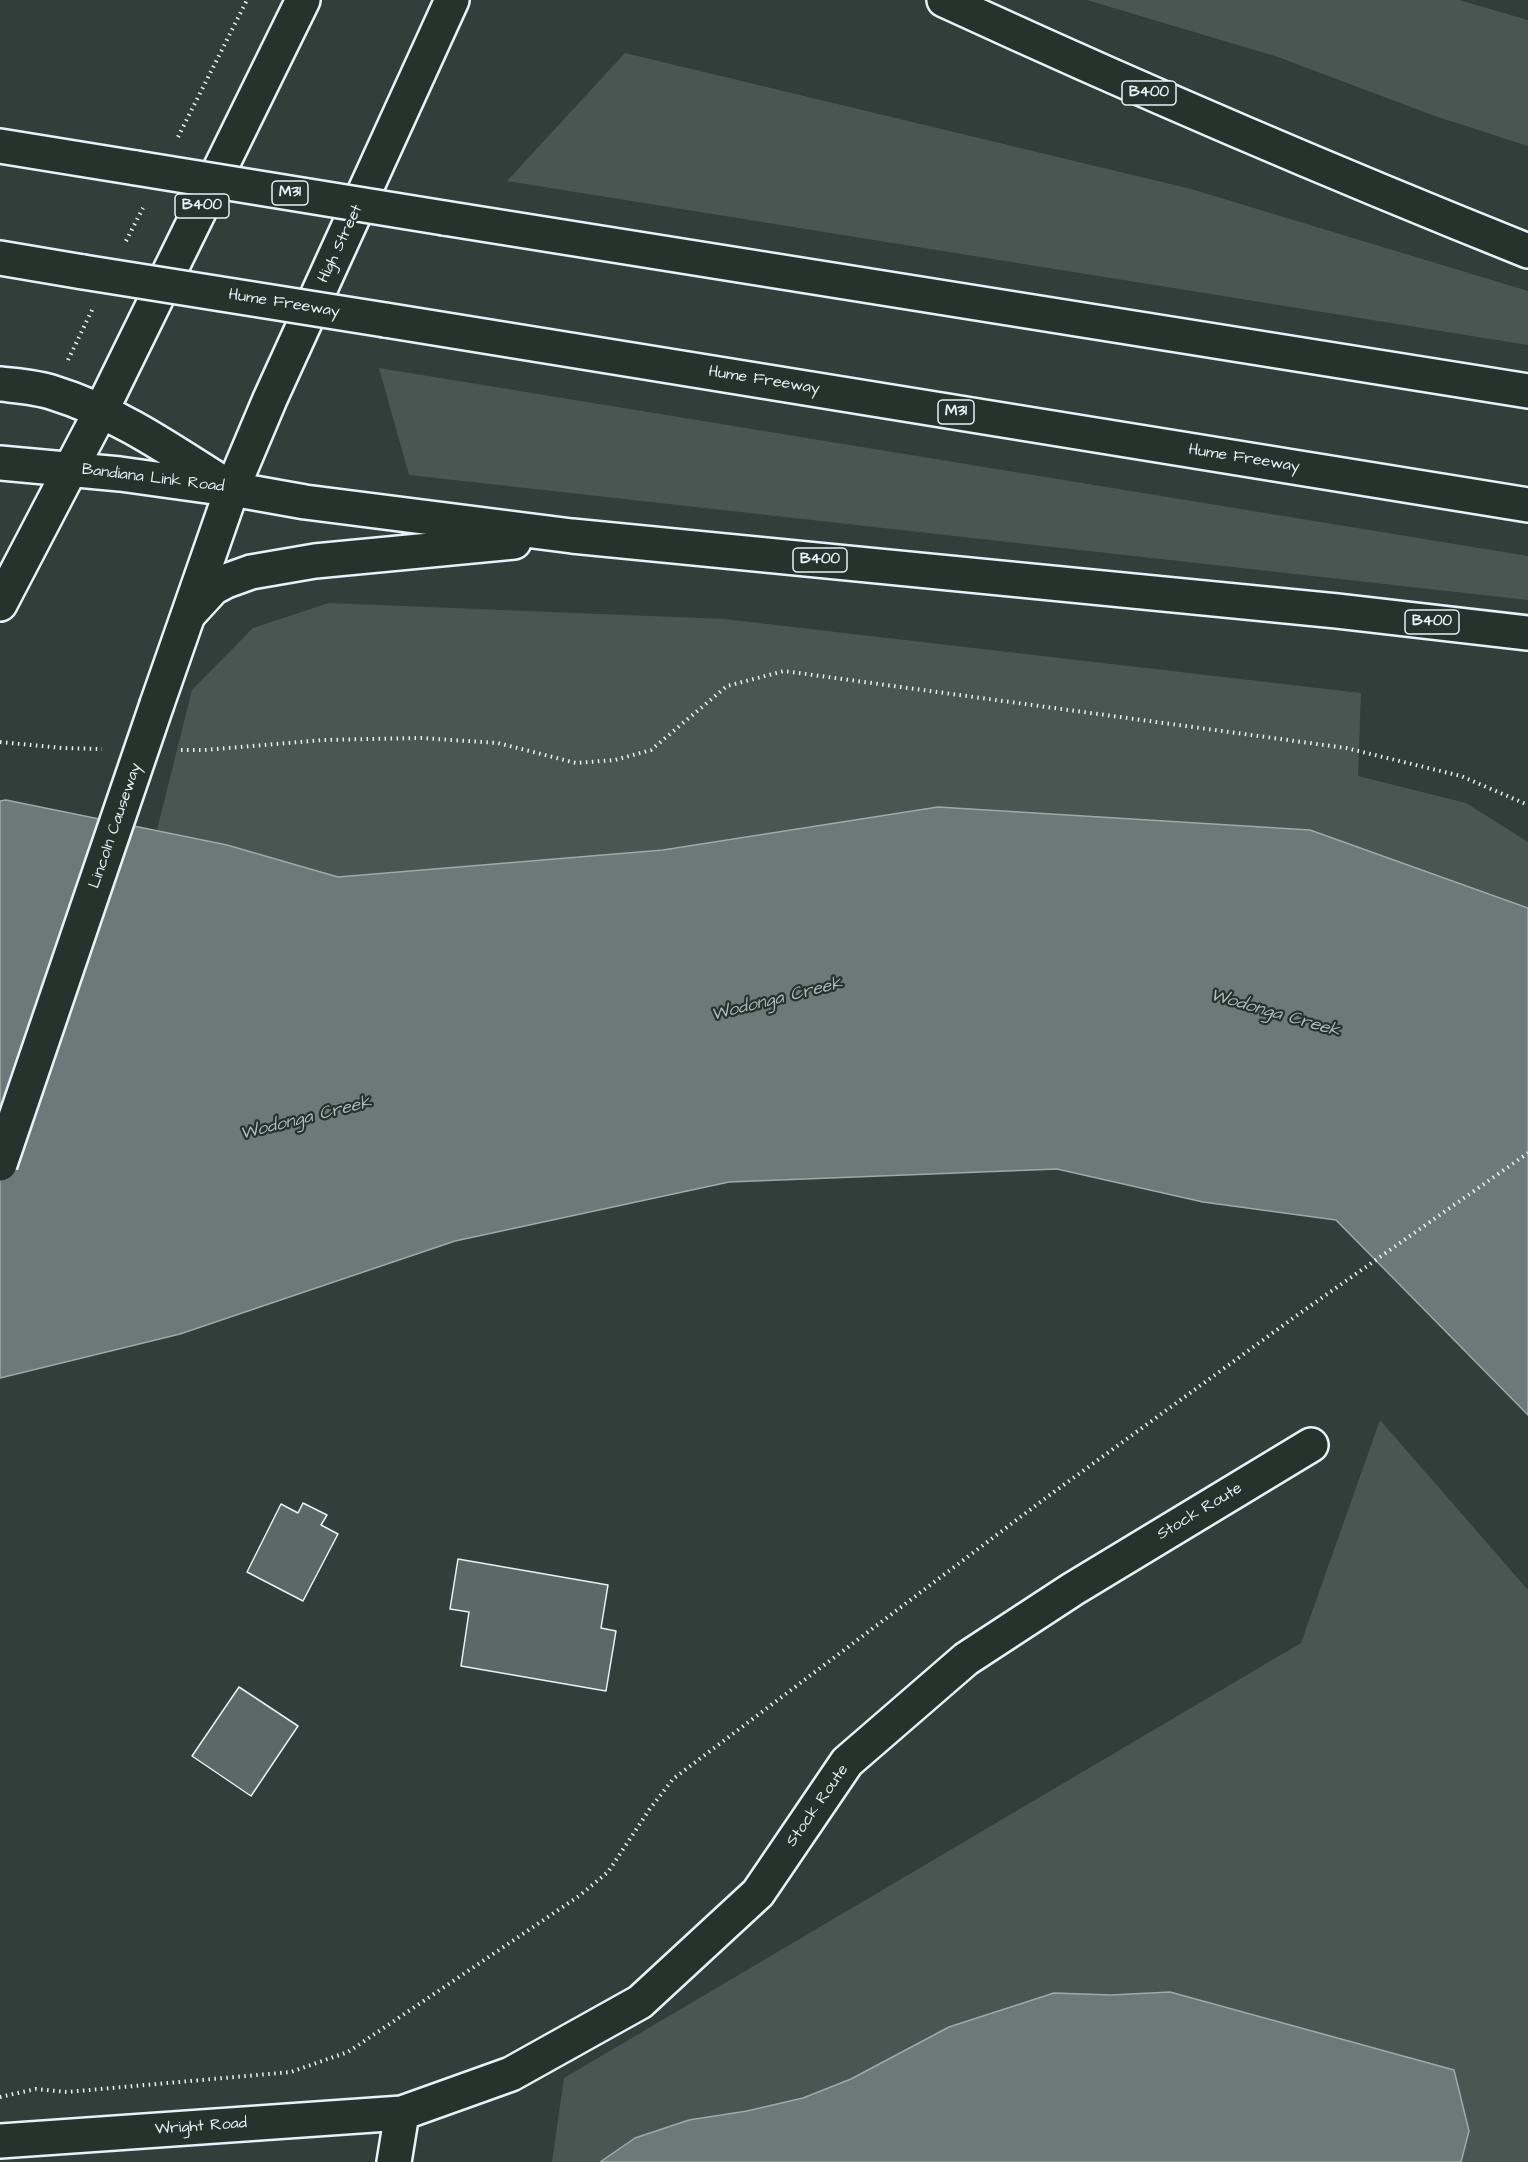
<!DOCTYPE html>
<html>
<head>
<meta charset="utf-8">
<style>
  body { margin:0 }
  canvas { display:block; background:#323e39 }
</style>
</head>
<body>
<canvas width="1528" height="2162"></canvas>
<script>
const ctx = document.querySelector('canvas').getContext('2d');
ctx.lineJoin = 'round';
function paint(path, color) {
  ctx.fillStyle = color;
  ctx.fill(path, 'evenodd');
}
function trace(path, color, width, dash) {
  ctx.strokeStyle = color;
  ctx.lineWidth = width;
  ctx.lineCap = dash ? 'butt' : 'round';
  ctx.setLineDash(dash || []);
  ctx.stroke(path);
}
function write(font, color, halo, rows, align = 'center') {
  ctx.font = font + ' "Architects Daughter",sans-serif';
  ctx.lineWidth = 4.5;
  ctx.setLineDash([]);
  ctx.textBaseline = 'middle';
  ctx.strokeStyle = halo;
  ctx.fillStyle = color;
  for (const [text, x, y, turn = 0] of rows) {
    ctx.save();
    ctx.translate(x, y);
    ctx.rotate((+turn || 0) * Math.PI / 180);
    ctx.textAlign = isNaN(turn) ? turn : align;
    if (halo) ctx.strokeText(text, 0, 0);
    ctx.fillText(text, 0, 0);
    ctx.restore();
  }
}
paint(new Path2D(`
  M1087,0H1459L1528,20V146L1435,116L1278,57Z
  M625,53L1191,189L1528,291V345L507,181Z
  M379,368L1528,556V600L409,475Z
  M329,603L724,619L1361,693L1358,776L1466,803L1528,842V908L1310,830L938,807L663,850L338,877L227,845L157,830L192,690L253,628Z
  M1380,1420L1528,1590V2162H552L564,2078L1301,1643Z`), '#495651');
const water = new Path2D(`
  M6,800L227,845L338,877L663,850L938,807L1310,830L1528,908V1415L1336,1220L1203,1202L1057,1169L729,1182L455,1241L180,1334L0,1378V801Z
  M1170,1992L1454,2070L1469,2131L1461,2162H600L635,2138L689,2120L747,2111L803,2098L851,2079L949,2027L1054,1993L1111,1995Z`);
paint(water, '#6d7978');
trace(water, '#9ea9ab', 1.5);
const building = new Path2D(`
  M303,1503L327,1515L321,1525L338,1534L303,1601L247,1572L281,1504L298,1513Z
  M458,1559L608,1585L601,1628L616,1631L606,1691L461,1666L469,1612L450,1609Z
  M239,1687L298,1726L251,1796L192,1756Z`);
paint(building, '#5c6865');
trace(building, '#e8f1f8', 1.5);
const minor = new Path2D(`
  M0,2141L402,2113L511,2074L640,2002L758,1893L847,1762L966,1659L1073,1589L1311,1445
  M394,2162L402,2113`);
const secondary = new Path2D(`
  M0,604L70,470
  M157,704L232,489`);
const primary = new Path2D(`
  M0,384C18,386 37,387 54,393C119,413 175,453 232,489
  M0,463L120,474L221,488
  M70,470L101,411L303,0
  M232,489L270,399L452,0`);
const motorway = new Path2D(`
  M944,0C1137,89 1331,172 1528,251
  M0,146L136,168
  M444,218L1528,391
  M0,258L83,272
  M385,320L1528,505
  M232,489L305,502L572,536L1337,611L1528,633
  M190,613L213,588L226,581L251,572L315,561L514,542`);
trace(minor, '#e8f1f8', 38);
trace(secondary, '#e8f1f8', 38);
trace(primary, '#e8f1f8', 38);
trace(motorway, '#e8f1f8', 38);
trace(new Path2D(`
  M178,137L247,0
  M126,241L143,208
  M68,360L92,310
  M0,742L62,748L102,749
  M181,750H205L323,740L421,738L498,743L576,763L615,760L651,750L727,686L784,671L1346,748L1461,776L1528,805
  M0,2097L36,2089L67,2092L291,2072L348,2052L579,1896L608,1872L649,1810L673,1779L1047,1497L1296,1316L1528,1153`), '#e8f1f8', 4, [1.5, 4.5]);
trace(minor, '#26332d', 33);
trace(secondary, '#26332d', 33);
trace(primary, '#26332d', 33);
trace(motorway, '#26332d', 33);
const secondaryBridge = new Path2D(`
  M0,1164L157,704`);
const motorwayBridge = new Path2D(`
  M136,168L444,218
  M83,272L385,320`);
trace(secondaryBridge, '#e8f1f8', 38, []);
trace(motorwayBridge, '#e8f1f8', 38, []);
trace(secondaryBridge, '#26332d', 33);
trace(motorwayBridge, '#26332d', 33);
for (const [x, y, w] of [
  [1149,93,54],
  [290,193,36],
  [202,206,54],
  [956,412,36],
  [820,560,54],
  [1432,622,54]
]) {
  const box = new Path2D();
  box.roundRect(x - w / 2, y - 12, w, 24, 4.5);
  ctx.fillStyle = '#26332d';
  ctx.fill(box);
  trace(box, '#e8f1f8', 1.5);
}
write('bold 15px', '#e8f1f8', null, [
  ["B400",1149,93],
  ["M31",290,193],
  ["B400",202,206],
  ["M31",956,412],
  ["B400",820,560],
  ["B400",1432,622]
]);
write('16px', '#e8f1f8', '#26332d', [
  ["High Street",341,244,-65],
  ["Hume Freeway",284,304,9],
  ["Hume Freeway",764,381,9],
  ["Hume Freeway",1244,459,9],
  ["Bandiana Link Road",153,479,7],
  ["Lincoln Causeway",116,826,-71],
  ["Stock Route",1200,1512,-31],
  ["Stock Route",818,1806,-55],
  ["Wright Road",201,2127,-4]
]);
write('italic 18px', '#b1bbbe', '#26332d', [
  ["Wodonga Creek",777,1000,-14],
  ["Wodonga Creek",1275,1014,16],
  ["Wodonga Creek",306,1119,-14]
]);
</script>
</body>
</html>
